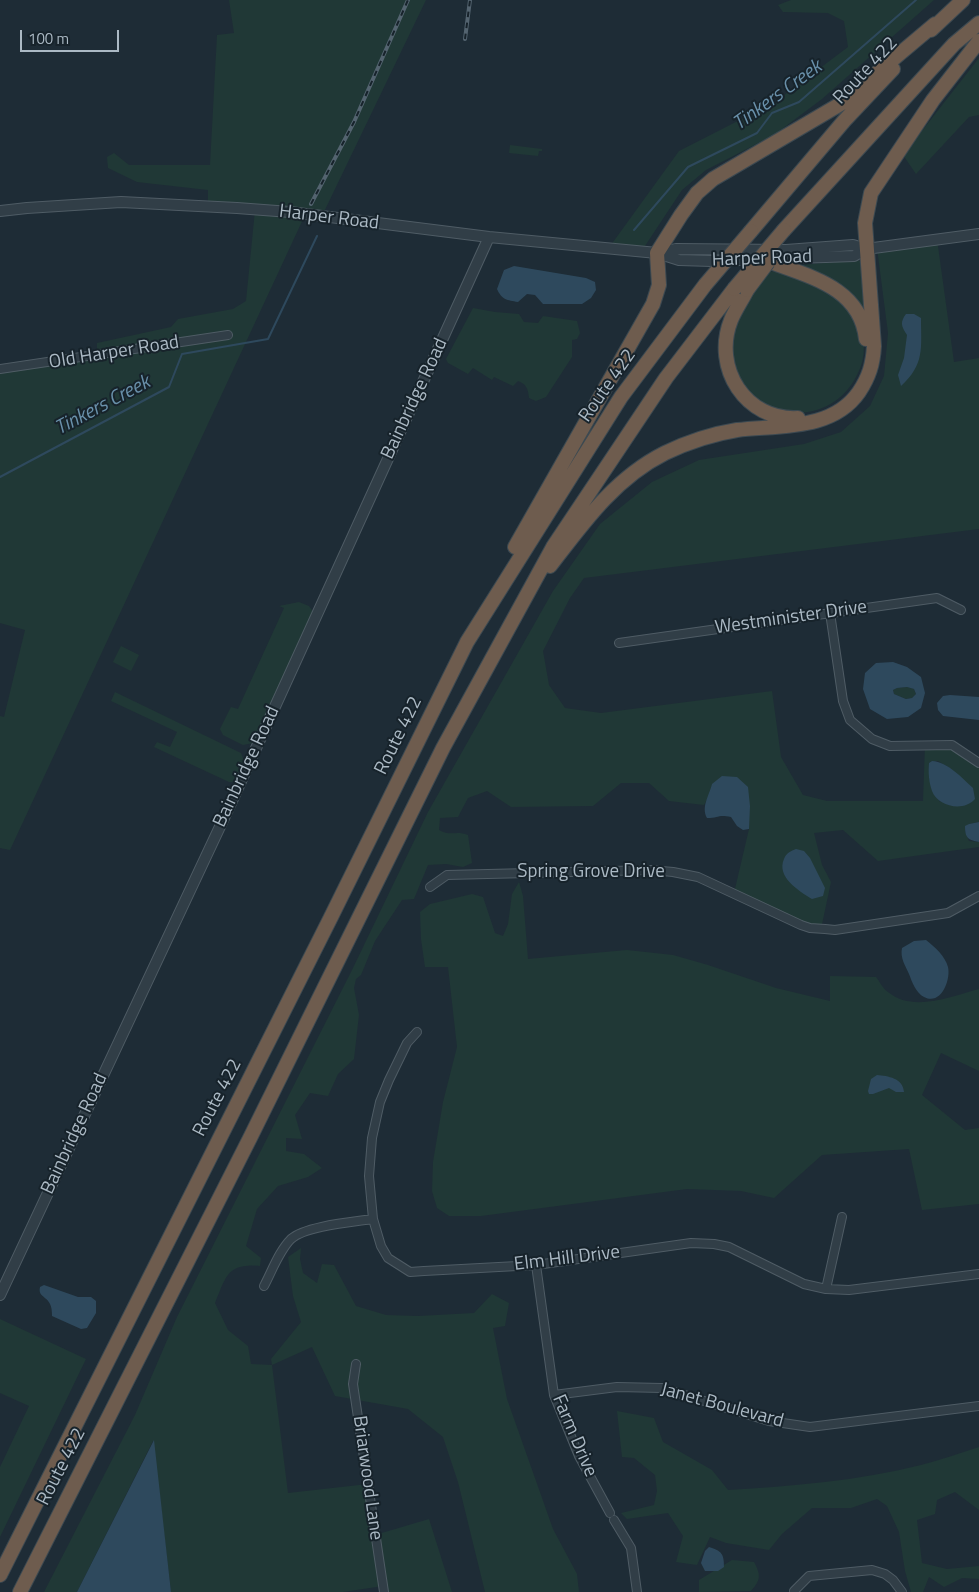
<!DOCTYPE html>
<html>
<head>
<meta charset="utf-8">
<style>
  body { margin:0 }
  #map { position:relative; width:979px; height:1592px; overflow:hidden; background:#1e2c36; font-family:"Titillium Web",sans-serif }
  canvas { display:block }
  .scale { position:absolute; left:20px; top:30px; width:99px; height:22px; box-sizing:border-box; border:2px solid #abb9c4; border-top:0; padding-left:6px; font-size:15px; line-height:18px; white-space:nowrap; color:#abb9c4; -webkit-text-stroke:4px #17232b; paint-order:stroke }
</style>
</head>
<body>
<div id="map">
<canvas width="979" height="1592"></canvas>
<div class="scale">100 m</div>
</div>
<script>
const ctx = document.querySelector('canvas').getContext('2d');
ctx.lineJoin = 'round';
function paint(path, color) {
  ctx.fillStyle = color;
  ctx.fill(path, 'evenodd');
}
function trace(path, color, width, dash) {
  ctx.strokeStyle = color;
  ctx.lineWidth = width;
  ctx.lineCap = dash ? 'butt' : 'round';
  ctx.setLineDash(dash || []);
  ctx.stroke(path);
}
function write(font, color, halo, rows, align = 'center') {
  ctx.font = font + ' "Titillium Web",sans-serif';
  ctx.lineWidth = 4;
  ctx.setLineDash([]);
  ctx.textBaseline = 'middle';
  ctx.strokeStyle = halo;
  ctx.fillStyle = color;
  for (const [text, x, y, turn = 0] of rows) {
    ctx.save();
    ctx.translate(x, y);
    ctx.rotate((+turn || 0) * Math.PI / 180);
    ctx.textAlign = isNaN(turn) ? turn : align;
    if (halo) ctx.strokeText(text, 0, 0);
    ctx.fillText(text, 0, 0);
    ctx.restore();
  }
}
paint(new Path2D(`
  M229,0H426L322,216L305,215L10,850L0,848V716L4,717L25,630L0,623V369L97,355V343L171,327L178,319L233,309L246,301L255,210L208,207V190L137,182L108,168L107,157L114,153L129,165H210L217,35L234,33Z
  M791,0H934L822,99L774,135L706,170L682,190L641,252L608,249L679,151L775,102L848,47L844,21L828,13L783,12L778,5Z
  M979,58V115L969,117L916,174L903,155Z
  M510,145L542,149V151H539L538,156L509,153Z
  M937,239L954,362L979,358V529L584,578L570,598L543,651L549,685L565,708L601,713L772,691L781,757L803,795L827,801H923L925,745H952L979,763V822L969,824L965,827V831L969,841L979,842V847L878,861L843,830L814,833L822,865L831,882L821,929L810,928L734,893L749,829L710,794L704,805L669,801L649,783H621L593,806L511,807L487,791L468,798L458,817L440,818L439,830C452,837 455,830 468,835L472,863L463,867L446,864L428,865L414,899L402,900L375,941L361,975L356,979L354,988L359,1015L354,1059L338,1074L328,1096L310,1093L295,1115L302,1139L286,1138V1151L304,1154L322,1168L308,1177L278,1186L257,1209L246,1246L261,1258L260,1266C227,1263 226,1277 215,1303L228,1330L248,1346L251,1364L272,1365L271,1359L301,1322L293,1296L288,1257L301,1248L300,1259L303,1273L317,1283L322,1264L334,1265L356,1306L386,1315L418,1316L474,1313L492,1294L509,1303L505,1326L493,1328L507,1399L553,1529L577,1574L579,1592H485L458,1482L443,1437L408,1409L335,1396L312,1347L272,1365L288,1493L368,1484L375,1535L429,1519L452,1592H384L383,1586L343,1592H171L153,1441L77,1592H44L135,1415L177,1317L352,970L428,812L553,591L600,524L652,482L699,460L804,444L841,432L870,406L884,376L888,333L877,248ZM932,761H938L951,769L940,802C931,790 928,778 929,763Z
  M858,260L862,263L870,319L801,269V265Z
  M767,271C774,272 782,271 789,273C797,275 840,296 844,301C848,306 852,314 855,320C866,338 867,356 857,375C828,434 742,421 730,356C728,344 732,330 736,319C741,305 758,284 767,271Z
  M473,308L495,312L519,314L524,322L538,323L543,316L577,321L580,333L577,339L572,340V357L546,397L536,401L529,398C528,388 526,384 518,381L513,386L494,377L492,380L473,368L468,374L448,363L446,359Z
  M299,602L309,606L316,616L259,742L243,745L223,735L220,729L231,707L238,709L284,608L279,606Z
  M121,646L139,655L131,671L113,662Z
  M907,687L914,689L916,694L912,698L906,699L894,694L893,690L897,688Z
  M115,692L241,753L244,761L235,782H229L154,747L157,742L170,747L177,732L111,701Z
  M519,882L523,896L528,959L627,950L673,955L708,965L776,988L830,1001V976L876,977C880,982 883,989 888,992C913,1013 952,996 979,989V1071L941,1053L922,1095L965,1130L979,1128V1204L922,1210L909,1149L822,1155L774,1198L741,1191L687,1189L481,1216H449L437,1208L432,1191L433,1162L443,1102L457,1047L448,967H425L421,939L420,912L430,904L472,894L483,897L495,933L503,936L508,924L512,894Z
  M0,1319L86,1359L0,1537V1467L29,1406L0,1393Z
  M617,1411L654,1418L663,1442L712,1470L728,1490C792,1486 858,1481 921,1465C940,1460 960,1453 979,1447V1510L955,1492L937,1500L935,1514L917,1520L922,1563L947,1569L979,1566V1579L962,1578L944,1587L929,1577L923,1592H911L905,1571L899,1532L887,1506L877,1499L851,1508H812L782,1534L769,1550L726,1543L710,1537L697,1565L676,1562L683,1536L668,1513L627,1519L621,1513L654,1505L657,1491L655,1475L634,1458L622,1457Z
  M732,1560L754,1562C761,1575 761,1580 751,1591L699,1592V1580Z`), '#203836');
paint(new Path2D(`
  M514,266L586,278L595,282L596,290L591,298L582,304H543L535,295L527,294L518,302C507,300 502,300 497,289L504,270Z
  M906,314H914L921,318C921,348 925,364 901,386L898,375L904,358L907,335C901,326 900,322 906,314Z
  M893,662L907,667L921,677L925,693L921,708L908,717L887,719L870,709L863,689L865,673L876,663ZM907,687L914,689L916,694L912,698L906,699L894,694L893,690L897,688Z
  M950,695L979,697V720L943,716L938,710L937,703L943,696Z
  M932,761C948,762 962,778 973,788L975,799C964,812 938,807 932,791C929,783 928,772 929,763Z
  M722,776L737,777L748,787L750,806L749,829L743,830L737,826L731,817C718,814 719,818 707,818C701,807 709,796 712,784Z
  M979,822V842C968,840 965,838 965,826L969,824Z
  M796,849L804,851L810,858L825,888L823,896L812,899C799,891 776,877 784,859C786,853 791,851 796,849Z
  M926,940C935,947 945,956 948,967C951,980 941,1006 924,997C916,993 912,982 909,974C905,965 900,958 902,948L914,941Z
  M877,1075C888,1076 903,1078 904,1092H896L889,1088L873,1094H869L868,1091L871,1079Z
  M44,1285L78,1297H91L96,1301V1313L87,1328L81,1329L52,1316C53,1294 37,1300 40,1287Z
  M154,1440L171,1592H77Z
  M709,1547C722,1551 724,1554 724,1567L718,1571H705L701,1563L705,1551Z`), '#2e495d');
trace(new Path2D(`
  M634,230L688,167L757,133L772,113L799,102L916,0
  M0,477L169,387L182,354L268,339L317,236`), '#2e495d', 2);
const minor = new Path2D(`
  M0,369L228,335
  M830,613L843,701L850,720L872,739L890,746L952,745L979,763
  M619,643L937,598L961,610
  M430,887L447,875L651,870L673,872L698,877L801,925L810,928L825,929L835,930L948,913L979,896
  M417,1032L407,1043L389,1080L380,1102L372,1138L369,1176L373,1219L381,1246L388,1258L410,1272L424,1271L536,1265L691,1243L714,1244L729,1247L804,1284L826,1289L849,1290L979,1274
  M536,1265L554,1395L579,1456L610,1513
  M264,1286C272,1271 279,1251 291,1239C305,1226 353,1222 373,1219
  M826,1289L842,1217
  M356,1364L353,1384L384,1592
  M554,1395L617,1387L662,1388L769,1421L810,1427L979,1406
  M614,1520L631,1548L637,1592
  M794,1591L809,1576L872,1570L885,1574L893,1580L902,1592`);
const tertiary = new Path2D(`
  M0,211L27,208L121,202L237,208L290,212L489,237L657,253L679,260L712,261L854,256L866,249L979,234
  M658,253L676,249L786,250L853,245L866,249
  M0,1295L232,801L489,237`);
const motorway = new Path2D(`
  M931,30L963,0
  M784,230L954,44L979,23
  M751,231L844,121L893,69
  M763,259C805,276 860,285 866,339
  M747,290C742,300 735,310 731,320C712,368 746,421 798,418
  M515,547L653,304L659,285L657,253L681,215L697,193L713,179L849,99L878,72L935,24
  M550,566C583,523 615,478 665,453C688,442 712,434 737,430C779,425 832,431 859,392C869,377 873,364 874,346L865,223L871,193L933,100L979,41
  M0,1575L331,917L467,642L621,397L705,285
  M20,1592L250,1138L443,748L553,547L666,378L734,289`);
trace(minor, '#4f5c65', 10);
trace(tertiary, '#4f5c65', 12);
trace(motorway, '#3c4951', 16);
trace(minor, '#313e47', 8);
trace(tertiary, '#313e47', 10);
trace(motorway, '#6e5c4e', 14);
const rail = new Path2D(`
  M465,39L470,0
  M311,204L354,122L408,0`);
trace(rail, '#53636f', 4);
trace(rail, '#17232b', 2, [5.5]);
const motorwayBridge = new Path2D(`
  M705,285L751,231
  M734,289L784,230
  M747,290L768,262`);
trace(motorwayBridge, '#3c4951', 16, []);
trace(motorwayBridge, '#6e5c4e', 14);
write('19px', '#abb9c4', '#17232b', [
  ["Route 422",866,71,-47],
  ["Harper Road",329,218,7],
  ["Harper Road",762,259,-2],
  ["Old Harper Road",114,353,-9],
  ["Route 422",608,386,-55],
  ["Bainbridge Road",415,399,-65],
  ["Westminister Drive",791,618,-8],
  ["Route 422",399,736,-64],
  ["Bainbridge Road",247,767,-65],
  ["Spring Grove Drive",591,872],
  ["Route 422",218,1098,-63],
  ["Bainbridge Road",75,1134,-65],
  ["Elm Hill Drive",567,1259,-7],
  ["Janet Boulevard",722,1406,15],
  ["Farm Drive",574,1436,67],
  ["Route 422",62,1467,-63],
  ["Briarwood Lane",367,1478,82]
]);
write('italic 20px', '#6990aa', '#17232b', [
  ["Tinkers Creek",778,96,-36],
  ["Tinkers Creek",103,406,-28]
]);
</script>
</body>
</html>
